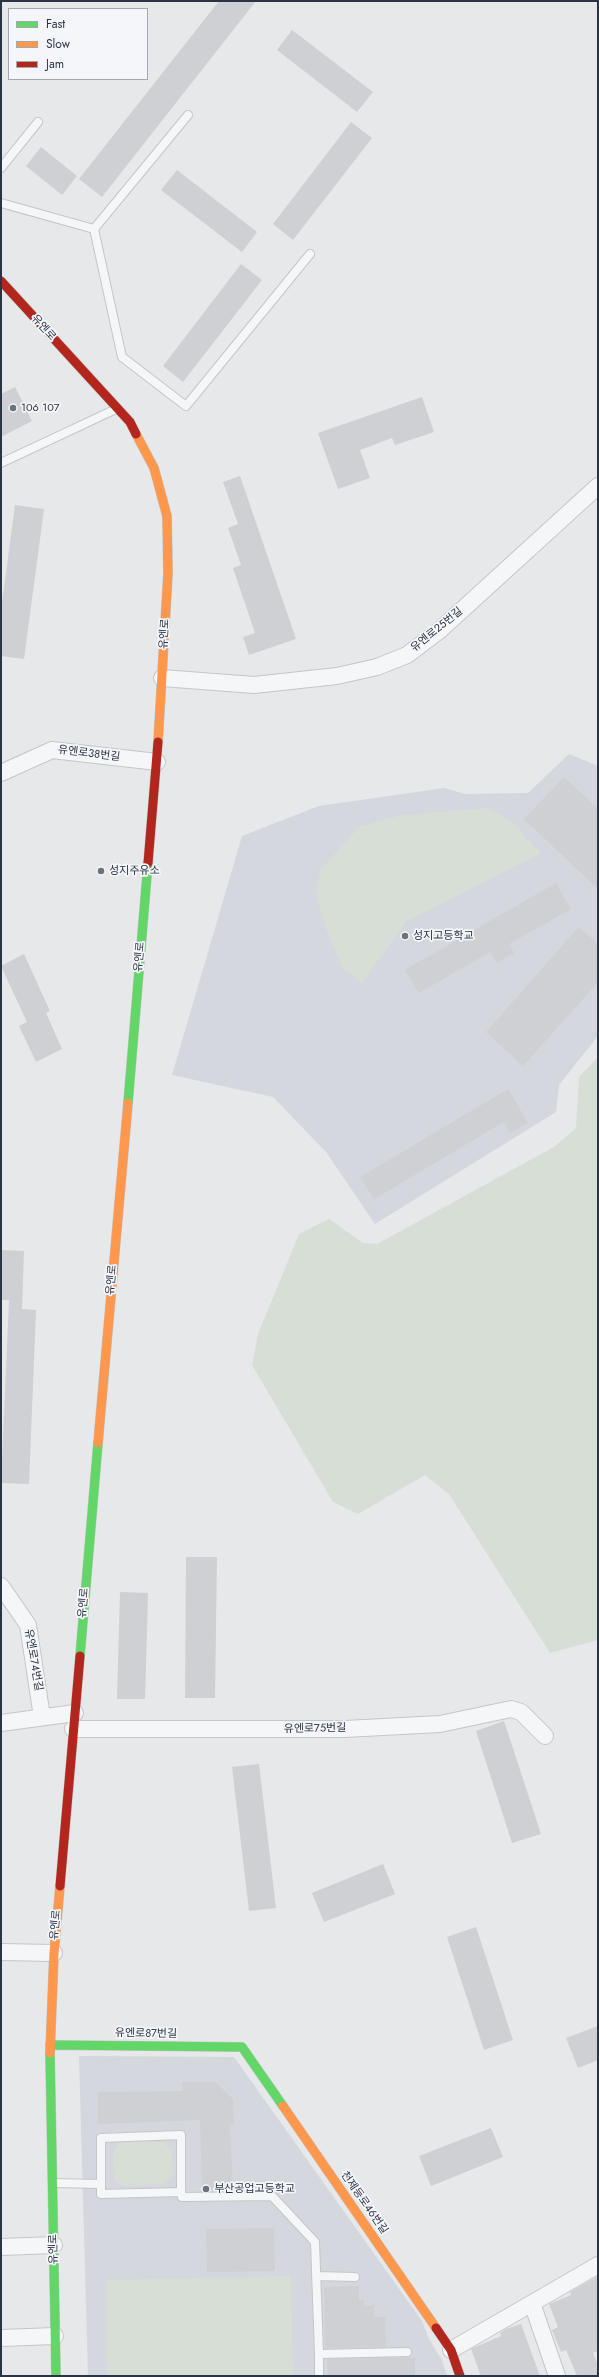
<!DOCTYPE html>
<html>
<head>
<meta charset="utf-8">
<style>
  body { margin:0 }
  #map { position:relative; width:599px; height:2377px; overflow:hidden; background:#e6e8ea; font-family:Jost,sans-serif }
  canvas { display:block }
  .frame { position:absolute; inset:0; border:2px solid #2b3445; pointer-events:none }
  .legend { position:absolute; left:8px; top:8px; width:140px; height:72px; box-sizing:border-box; background:#f4f6f9; border:1px solid #a4a8b1; margin:0; padding:5px 7px; list-style:none; font-size:12px; color:#2b3445 }
  .legend li { display:flex; align-items:center; gap:8px; height:20px }
  .legend b { width:20px; border:1px solid #a4a8b1 }
</style>
</head>
<body>
<div id="map">
<canvas width="599" height="2377"></canvas>
<div class="frame"></div>
<ul class="legend">
<li><b style="height:5px;background:#63d668"></b>Fast</li>
<li><b style="height:5px;background:#ff974d"></b>Slow</li>
<li><b style="height:5px;background:#b3261e"></b>Jam</li>
</ul>
</div>
<script>
const ctx = document.querySelector('canvas').getContext('2d');
ctx.lineJoin = 'round';
function paint(path, color) {
  ctx.fillStyle = color;
  ctx.fill(path, 'evenodd');
}
function trace(path, color, width, dash) {
  ctx.strokeStyle = color;
  ctx.lineWidth = width;
  ctx.lineCap = dash ? 'butt' : 'round';
  ctx.setLineDash(dash || []);
  ctx.stroke(path);
}
function write(font, color, halo, rows, align = 'center') {
  ctx.font = font + ' Jost,"Noto Sans KR",sans-serif';
  ctx.lineWidth = 3.5;
  ctx.setLineDash([]);
  ctx.textBaseline = 'middle';
  ctx.strokeStyle = halo;
  ctx.fillStyle = color;
  for (const [text, x, y, turn = 0] of rows) {
    ctx.save();
    ctx.translate(x, y);
    ctx.rotate((+turn || 0) * Math.PI / 180);
    ctx.textAlign = isNaN(turn) ? turn : align;
    if (halo) ctx.strokeText(text, 0, 0);
    ctx.fillText(text, 0, 0);
    ctx.restore();
  }
}
paint(new Path2D(`
  M569,754L598,766V1036L559,1085L556,1112L375,1224L326,1152L273,1097L172,1075L242,836L319,806L444,788L465,794L528,793Z
  M79,2056L234,2057L422,2321L429,2339L442,2360L447,2376H88Z`), '#d4d7dd');
paint(new Path2D(`
  M487,808L511,821L541,853L406,922L362,983L342,967L325,926L316,894L320,870L360,826L402,815Z
  M598,1057V1640L550,1653L449,1494L425,1475L358,1514L333,1502L252,1365L258,1334L299,1234L329,1219L363,1243L377,1244L554,1147L576,1128L579,1077Z
  M120,2142H164L172,2151L173,2175L163,2184L123,2186L114,2180L113,2150Z
  M291,2276L293,2376H107L106,2280Z`), '#d6ded6');
paint(new Path2D(`
  M219,1H256L102,197L79,179Z
  M292,30L373,92L357,112L277,50Z
  M351,122L372,138L293,240L273,224Z
  M41,147L77,176L62,195L26,166Z
  M177,170L257,232L242,252L161,190Z
  M241,264L262,280L183,382L163,366Z
  M15,387L32,421L1,437V394Z
  M422,397L434,432L395,445L392,438L360,450L370,478L338,489L318,433Z
  M240,476L296,639L249,655L243,637L255,633L233,568L241,565L228,528L238,524L223,482Z
  M15,505L44,509L24,659L1,656V610Z
  M564,777L598,809V889L524,819Z
  M556,883L571,909L509,944L514,953L497,963L490,952L419,993L405,970Z
  M579,927L598,944V982L523,1066L486,1032Z
  M24,954L50,1011L46,1013L62,1049L36,1062L19,1026L27,1022L1,966Z
  M508,1089L528,1123L510,1133L504,1122L374,1199L360,1177Z
  M1,1250L24,1251L22,1309L36,1310L29,1484L1,1483L9,1300H1Z
  M186,1557H217L215,1698H185Z
  M120,1592L148,1593L145,1699H117Z
  M504,1721L541,1834L512,1843L476,1731Z
  M259,1764L276,1908L249,1911L232,1767Z
  M383,1864L395,1894L324,1922L312,1893Z
  M476,1927L513,2040L484,2050L447,1937Z
  M598,2026V2060L578,2068L566,2038Z
  M182,2082H215L233,2099L234,2125H230L233,2188L202,2189L200,2120L98,2124V2092L183,2091Z
  M491,2128L503,2157L431,2186L419,2156Z
  M274,2228L275,2271L207,2272L206,2229Z
  M598,2276V2351L593,2353L598,2365V2376H577L566,2350L561,2352L552,2330L558,2327L549,2304L571,2295L570,2292Z
  M359,2286V2300H364V2306L374,2305V2317H385L386,2347L327,2348L325,2346L324,2287Z
  M521,2324L540,2376H481L471,2349L501,2336L500,2333L506,2329Z
  M386,2358H415V2376H328L327,2359Z`), '#ced0d3');
const lane = new Path2D(`
  M1,168L38,122
  M1,203L94,229L122,357L186,406L310,254
  M94,229L188,115
  M1,463L116,409
  M53,2183L101,2184V2138L181,2135V2192L101,2194V2184
  M181,2192L182,2197L272,2196L315,2242L319,2354
  M316,2276L355,2277
  M319,2376V2354L407,2352`);
const street = new Path2D(`
  M162,678L254,685L337,676L377,667L407,655L440,630L598,486
  M1,773L52,750L157,762
  M1,1586L28,1625L42,1717
  M1,1723L75,1713
  M73,1729H345L440,1724L511,1709L521,1712L545,1736
  M1,1952L54,1953
  M1,2247L54,2245
  M532,2303L557,2376
  M1,2338L55,2336
  M451,2350L598,2265`);
const fast = new Path2D(`
  M128,1103L148,863
  M80,1656L98,1443
  M50,2045L242,2047L283,2106
  M50,2053L56,2376`);
const slow = new Path2D(`
  M136,434L154,468L167,516L168,573L158,742
  M98,1443L128,1103
  M50,2053L54,1953L60,1886
  M283,2106L436,2328`);
const jam = new Path2D(`
  M1,281L130,422L136,434
  M148,863L158,742
  M60,1886L80,1656
  M436,2328L451,2350L460,2376`);
trace(lane, '#c4c6c8', 10);
trace(street, '#c4c6c8', 18);
trace(fast, '#c4c6c8', 10);
trace(slow, '#c4c6c8', 10);
trace(jam, '#c4c6c8', 10);
trace(lane, '#f5f6f7', 8);
trace(street, '#f5f6f7', 16);
trace(fast, '#63d668', 9);
trace(slow, '#ff974d', 9);
trace(jam, '#b3261e', 9);
for (const [x, y, r, color] of [
  [13,408,4,"#6c737f"],
  [101,871,4,"#6c737f"],
  [405,936,4,"#6c737f"],
  [206,2189,4,"#6c737f"]
]) {
  const dot = new Path2D();
  dot.arc(x, y, r, 0, 2 * Math.PI);
  ctx.fillStyle = color;
  ctx.fill(dot);
  trace(dot, '#f4f6f9', 1.5);
}
write('11px', '#2b3445', '#f4f6f9', [
  ["유엔로",43,328,48],
  ["유엔로25번길",437,630,-39],
  ["유엔로",165,634,-87],
  ["유엔로38번길",89,754,7],
  ["유엔로",140,957,-85],
  ["유엔로",112,1280,-85],
  ["유엔로",84,1603,-85],
  ["유엔로74번길",33,1660,80],
  ["유엔로75번길",315,1729,-1],
  ["유엔로",56,1925,-85],
  ["유엔로87번길",146,2034,1],
  ["천제등로46번길",364,2203,55],
  ["유엔로",54,2249,-91]
]);
write('11px', '#2b3445', '#f4f6f9', [
  ["106 107",21,408],
  ["성지주유소",109,871],
  ["성지고등학교",413,936],
  ["부산공업고등학교",214,2189]
], 'left');
</script>
</body>
</html>
